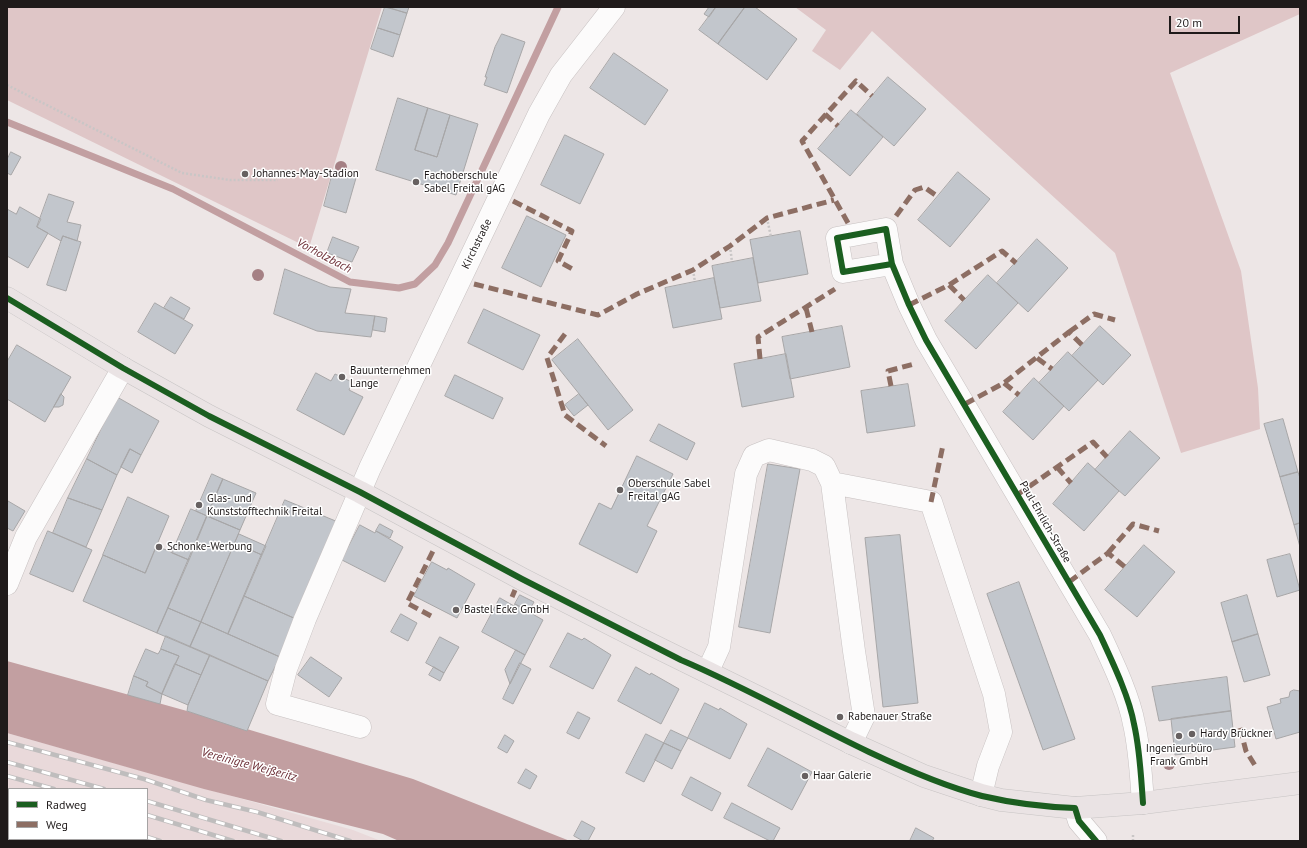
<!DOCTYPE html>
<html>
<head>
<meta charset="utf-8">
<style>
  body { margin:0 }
  #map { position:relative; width:1307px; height:848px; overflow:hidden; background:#ede6e6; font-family:"PT Sans",sans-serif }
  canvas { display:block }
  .frame { position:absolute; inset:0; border:8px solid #1f1a1a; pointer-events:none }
  .legend { position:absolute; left:8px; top:788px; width:140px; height:52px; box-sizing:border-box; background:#fff; border:1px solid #a5a3a3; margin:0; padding:5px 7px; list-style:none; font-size:12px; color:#1f1a1a }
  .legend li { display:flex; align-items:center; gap:8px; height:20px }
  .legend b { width:20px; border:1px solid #a5a3a3 }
  .scale { position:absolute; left:1169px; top:16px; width:71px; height:18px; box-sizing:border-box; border:2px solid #1f1a1a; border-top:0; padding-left:5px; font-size:12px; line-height:14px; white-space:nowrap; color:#1f1a1a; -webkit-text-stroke:3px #fff; paint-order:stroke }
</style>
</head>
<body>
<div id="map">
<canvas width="1307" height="848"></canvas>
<div class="frame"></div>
<ul class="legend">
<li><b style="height:5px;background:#1b5e20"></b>Radweg</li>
<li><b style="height:5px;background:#8d6e63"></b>Weg</li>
</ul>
<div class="scale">20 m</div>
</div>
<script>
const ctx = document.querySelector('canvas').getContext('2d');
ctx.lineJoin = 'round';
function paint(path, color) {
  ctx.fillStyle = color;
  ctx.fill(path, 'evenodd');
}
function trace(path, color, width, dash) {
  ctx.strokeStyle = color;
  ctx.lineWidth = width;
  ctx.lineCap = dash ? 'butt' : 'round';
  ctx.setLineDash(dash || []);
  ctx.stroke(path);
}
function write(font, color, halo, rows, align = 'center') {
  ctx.font = font + ' "PT Sans",sans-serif';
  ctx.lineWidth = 3;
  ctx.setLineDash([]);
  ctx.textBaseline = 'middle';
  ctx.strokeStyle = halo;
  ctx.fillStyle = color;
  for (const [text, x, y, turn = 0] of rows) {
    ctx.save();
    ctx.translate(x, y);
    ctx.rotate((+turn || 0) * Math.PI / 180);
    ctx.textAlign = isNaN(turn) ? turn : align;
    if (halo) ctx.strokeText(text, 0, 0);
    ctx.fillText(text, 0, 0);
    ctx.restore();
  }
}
paint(new Path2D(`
  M7,733L353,830L381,841H106L100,839H147V789H9V812L7,811Z`), '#e9d9da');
paint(new Path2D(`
  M7,7H382L309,248L7,100Z
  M795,7H1300V14L1170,73L1241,271L1258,388L1260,429L1181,453L1115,253L872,31L840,70L812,51L826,30Z
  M7,811L9,812V839H100L106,841H7Z`), '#dfc6c7');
paint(new Path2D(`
  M7,661L187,711L413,779L570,841H399L383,834L204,789L7,733Z`), '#c29fa1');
trace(new Path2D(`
  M7,122L173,189L350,282L399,288L415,284L435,265L448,243L558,7`), '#c29fa1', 7);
const building = new Path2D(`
  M385,7L407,13L400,35L378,28Z
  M388,7H409L407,13Z
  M716,7H745L718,44L699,30Z
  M716,7L709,17L704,14L709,7Z
  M745,7H755L797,39L767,80L718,44Z
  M378,28L400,35L393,57L371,49Z
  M502,34L525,42L507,93L484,85L487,77H485L495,47Z
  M614,53L668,90L645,125L590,88Z
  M888,77L926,109L894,146L857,114Z
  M398,98L428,108L415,150L437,157L450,115L478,124L456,195L376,170Z
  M428,108L450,115L437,157L415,150Z
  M851,110L883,137L850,176L818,149Z
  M565,135L604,154L580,204L541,185Z
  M11,152L21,157L11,175L7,173V160Z
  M333,172L356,178L346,213L324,206Z
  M958,172L990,199L950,247L918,220Z
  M49,194L74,202L67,222L81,225L77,241L63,236L61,241L37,227Z
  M20,207L41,219L37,227L48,233L28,268L7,256V209L16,214Z
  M527,216L566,235L541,287L502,268Z
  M800,231L808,274L758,283L750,240Z
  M63,236L81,242L66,291L47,285Z
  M333,237L359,247L352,262L327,253Z
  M1037,239L1068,268L1028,312L997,283Z
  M753,258L761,301L720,308L712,266Z
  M285,269L330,287L351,289L345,313L375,316L371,337L317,331L274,314Z
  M988,275L1018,303L976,349L945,321Z
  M714,278L722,319L673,328L665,288Z
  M171,297L190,308L184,319L164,308Z
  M155,303L193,325L175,354L138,332Z
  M484,309L540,335L523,370L468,343Z
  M375,316L387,318L385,332L373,330Z
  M842,326L850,367L790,379L782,337Z
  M1100,326L1131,355L1103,385L1072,356Z
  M578,339L633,410L608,430L552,360Z
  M17,345L71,377L45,422L7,399V362Z
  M1068,352L1098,380L1069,411L1039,383Z
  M786,354L794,397L742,407L734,364Z
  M316,373L331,381L335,374L352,382L349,390L363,397L344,435L297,410Z
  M455,375L503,398L493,419L445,396Z
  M1034,378L1064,406L1033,440L1003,412Z
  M908,384L915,426L867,433L861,391Z
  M61,394L64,397L63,405L59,407H54Z
  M579,394L588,405L574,416L565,405Z
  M117,397L159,421L141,455L130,449L117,475L87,459Z
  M1283,419L1298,472L1280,477L1264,424Z
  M659,424L695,443L687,460L650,441Z
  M1130,431L1160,458L1125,496L1095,470Z
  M130,449L141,455L132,473L121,467Z
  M637,456L673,474L647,526L657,531L637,573L579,544L599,503L611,509Z
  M87,459L117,475L102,510L68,498Z
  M1088,463L1119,491L1084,531L1053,504Z
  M768,464L800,469L770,633L739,627Z
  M1298,472L1300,478V523L1294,525L1280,477Z
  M212,474L223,479L207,516L196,511Z
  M223,479L256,493L240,530L207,516Z
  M128,497L169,516L145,573L103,555Z
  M68,498L102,510L86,547L53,533Z
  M285,500L338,522L296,619L244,596Z
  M8,501L25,511L13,531L7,528Z
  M191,509L207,516L189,560L172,553Z
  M207,516L240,530L201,622L168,608Z
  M1300,523V547L1294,525Z
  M380,524L393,531L390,538L376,531Z
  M360,525L375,533L376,531L403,547L385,582L342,560Z
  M48,531L92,550L73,592L30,574Z
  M239,534L266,546L262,555L235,543Z
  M900,535L918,703L883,707L865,538Z
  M235,543L262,555L228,634L201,622Z
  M1144,545L1175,572L1137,617L1105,590Z
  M157,546L189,560L157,633L83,601L103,555L145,573Z
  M1290,554L1300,590L1277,597L1267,560Z
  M432,562L447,570L448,568L475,584L457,618L414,596Z
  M1019,582L1075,739L1043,750L987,594Z
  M520,595L534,602L529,611L515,604Z
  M1247,595L1258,634L1232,642L1221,603Z
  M244,596L296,619L280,657L228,634Z
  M500,598L514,606L515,604L543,620L525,655L482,632Z
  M168,608L201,622L190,647L157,633Z
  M401,614L417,623L408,641L391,632Z
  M201,622L280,657L268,681L190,647Z
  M568,633L582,640L584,638L611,655L593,689L550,667Z
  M1258,634L1270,675L1244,682L1232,642Z
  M166,636L210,655L201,675L175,664L179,656L161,649Z
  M440,637L459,647L444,673L426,663Z
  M146,649L158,654L161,649L179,656L162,694L146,686L148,682L134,676Z
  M516,650L525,655L510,684L505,670Z
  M210,655L268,681L247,731L187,711L188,705Z
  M311,657L342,678L329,697L298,675Z
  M520,663L531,669L513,704L503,699Z
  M175,664L201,675L188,705L162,694Z
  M434,667L444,673L440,681L429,675Z
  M636,667L650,675L651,673L679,689L661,724L618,701Z
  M134,676L148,682L146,686L162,694L160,704L128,695Z
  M1227,677L1231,711L1159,721L1152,687Z
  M1294,690L1300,691V732L1276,739L1267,707L1281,703L1280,699L1289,697L1290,692Z
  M705,703L719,710L720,708L747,724L730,759L688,738Z
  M1231,711L1235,747L1175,755L1171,719Z
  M578,712L590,718L579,739L567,733Z
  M671,730L688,738L681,751L664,743Z
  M646,734L664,743L644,782L626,773Z
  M505,735L514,741L507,753L498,748Z
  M664,743L681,751L672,769L655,760Z
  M768,748L812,772L792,810L748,786Z
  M526,769L537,776L530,789L518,783Z
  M691,777L721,793L712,811L682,795Z
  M732,803L780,828L773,841H770L724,818Z
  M582,821L595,828L588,841H583L574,836Z
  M916,828L934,838L932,841H910Z`);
paint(building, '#c2c6cc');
trace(building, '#a7a6a7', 1);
const minor = new Path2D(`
  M892,264L843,272L837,238L886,229L892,264L909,305L926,340L1100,635C1112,661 1129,696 1134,724C1140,750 1141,777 1143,803
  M7,584L26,537L123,368
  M708,671L719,647L746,474L754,456L769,450L812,460L824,466L832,483
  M360,727L277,704L286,669L305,619L370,468L539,114L561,75L614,7
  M851,743L864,716L854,651L832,483L931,502L994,694L1001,732L988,766L981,795
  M1075,808L1079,821L1096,841`);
const major = new Path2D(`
  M7,298L123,368L209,416L360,492L522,579L634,636L851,743L924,776L981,795L1001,800L1075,808L1143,803L1300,783`);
trace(minor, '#c7c1c1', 23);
trace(major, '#c7c4c4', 23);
trace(new Path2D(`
  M7,85L182,173L230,180H278
  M767,218L771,237
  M730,246L732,262
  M693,270L695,282
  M1133,841V834`), '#c9c6c6', 2.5, [2, 2]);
trace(minor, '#fcfbfb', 22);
trace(major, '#eae3e4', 22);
const rail = new Path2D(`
  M7,742L144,779L206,800L257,812L350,841
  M7,762L104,789
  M7,776L54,789
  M7,798L9,799
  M147,801L281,841
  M147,815L233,841
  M147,837L160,841`);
trace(rail, '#bfbdbd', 4.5);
trace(rail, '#fff', 3, [9]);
trace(new Path2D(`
  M825,114L838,126
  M513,201L572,231L558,261L576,271
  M896,216L915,190L924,187L937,196
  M848,223L802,141L856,81L872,96
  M474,284L598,315L637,294L693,270L730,246L767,218L834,200
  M949,285L964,300
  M909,305L949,285L1002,251L1016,263
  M806,308L812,332
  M1069,332L1094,314L1115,320
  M565,334L547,358L565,415L606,446
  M1037,358L1052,369
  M760,359L758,337L835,289
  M1004,383L1019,395
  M891,386L888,371L914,364
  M965,404L1004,383L1069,332L1082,345
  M1057,467L1071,483
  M1017,495L1093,442L1107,457
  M931,502L943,445
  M1108,553L1133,524L1159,531
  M1069,582L1108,553L1125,567
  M512,597L515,590
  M431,616L407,603L434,549
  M1240,728L1246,751L1256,767`), '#8d6e63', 5, [10, 5]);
trace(new Path2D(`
  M892,264L843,272L837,238L886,229L892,264L909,305L926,340L1100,635C1112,661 1129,696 1134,724C1140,750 1141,777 1143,803
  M7,298L123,368L209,416L360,492L522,579L681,660C745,687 806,722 869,752C905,769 943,786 982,796C1012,803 1044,807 1075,808L1079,821L1096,841`), '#1b5e20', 6);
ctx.fillStyle = '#a58084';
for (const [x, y] of [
  [341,167],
  [258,275],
  [1169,764]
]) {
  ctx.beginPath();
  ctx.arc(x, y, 6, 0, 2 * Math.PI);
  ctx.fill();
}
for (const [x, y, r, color] of [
  [245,174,4,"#676161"],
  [416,182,4,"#676161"],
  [342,377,4,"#676161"],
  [620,490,4,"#676161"],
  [199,505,4,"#676161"],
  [159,547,4,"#676161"],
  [456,610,4,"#676161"],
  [840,717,4,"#676161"],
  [1192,734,4,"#676161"],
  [1179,736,4,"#676161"],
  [805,776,4,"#676161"]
]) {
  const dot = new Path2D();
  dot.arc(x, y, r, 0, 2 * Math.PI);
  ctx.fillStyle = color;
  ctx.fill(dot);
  trace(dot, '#fff', 1.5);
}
write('11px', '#1f1a1a', '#fff', [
  ["Johannes-May-Stadion",253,174],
  ["Fachoberschule",424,176],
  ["Sabel Freital gAG",424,189],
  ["Bauunternehmen",350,371],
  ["Lange",350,384],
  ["Oberschule Sabel",628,484],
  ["Freital gAG",628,497],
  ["Glas- und",207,499],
  ["Kunststofftechnik Freital",207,512],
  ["Schonke-Werbung",167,547],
  ["Bastel Ecke GmbH",464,610],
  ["Rabenauer Straße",848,717],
  ["Hardy Brückner",1200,734],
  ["Ingenieurbüro",1179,749,"center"],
  ["Frank GmbH",1179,762,"center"],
  ["Haar Galerie",813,776]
], 'left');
write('11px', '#1f1a1a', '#fff', [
  ["Kirchstraße",477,244,-64],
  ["Paul-Ehrlich-Straße",1045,522,60]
]);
write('italic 12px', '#6d2f37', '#fff', [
  ["Vorholzbach",324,256,28],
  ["Vereinigte Weißeritz",249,765,15]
]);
</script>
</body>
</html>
